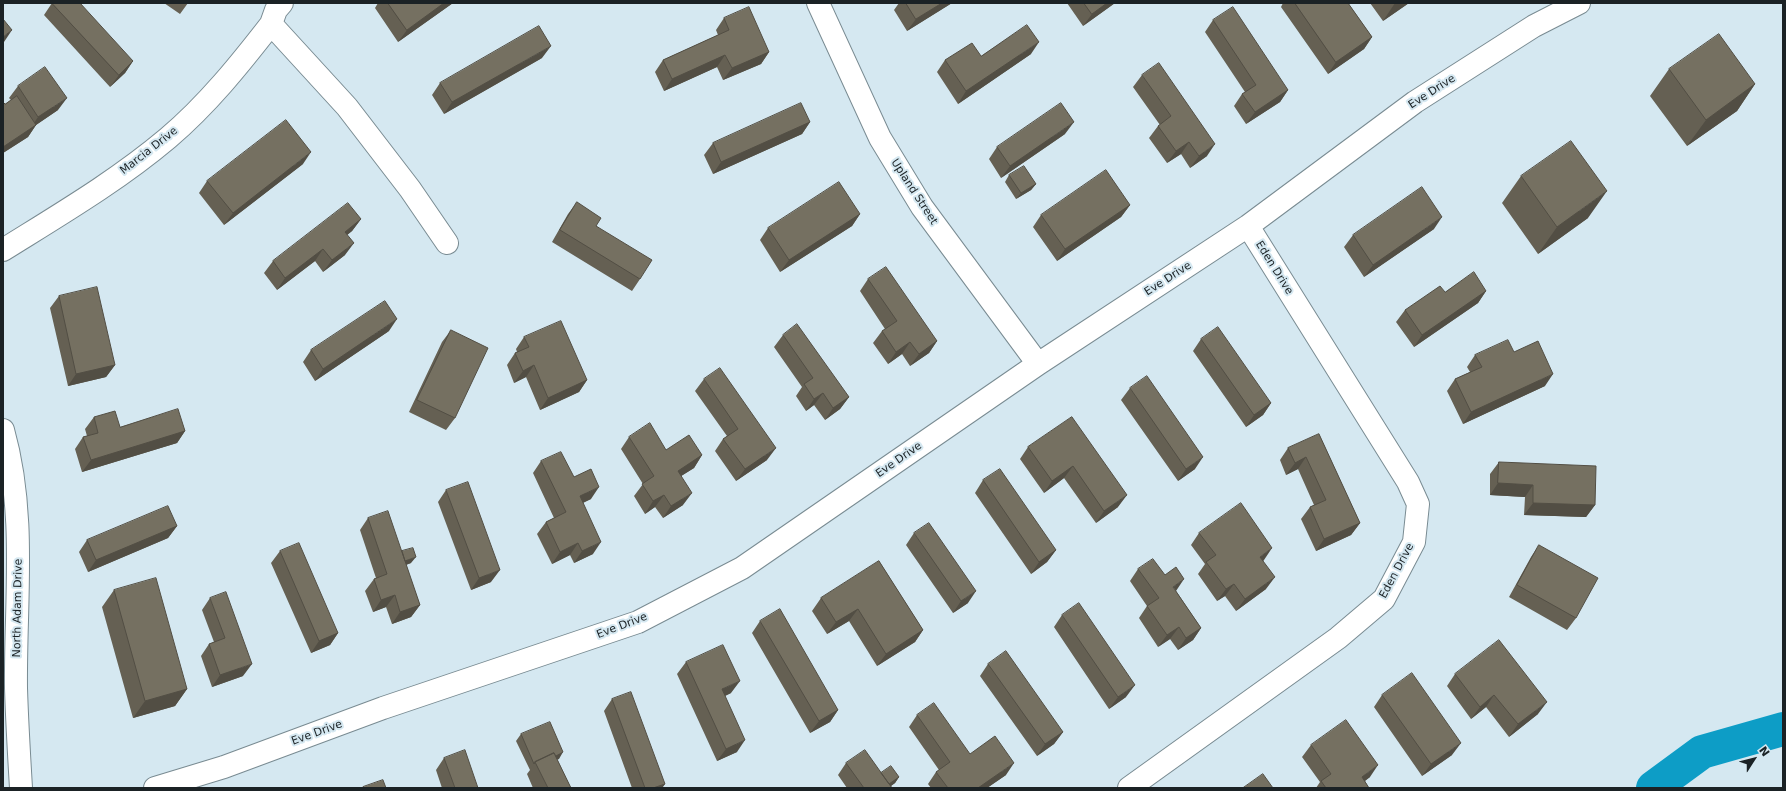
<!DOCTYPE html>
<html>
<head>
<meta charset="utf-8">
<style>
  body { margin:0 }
  #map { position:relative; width:1786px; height:791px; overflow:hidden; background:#d5e8f1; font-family:"DejaVu Sans",sans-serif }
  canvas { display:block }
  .frame { position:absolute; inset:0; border:4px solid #1b2225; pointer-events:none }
  .north { position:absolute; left:1734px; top:739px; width:40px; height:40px; -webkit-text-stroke:3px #d5e8f1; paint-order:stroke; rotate:54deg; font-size:11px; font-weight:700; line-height:16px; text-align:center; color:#1b2225 }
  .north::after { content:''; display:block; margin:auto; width:14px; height:18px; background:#1b2225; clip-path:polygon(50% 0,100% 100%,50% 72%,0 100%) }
</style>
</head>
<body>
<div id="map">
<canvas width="1786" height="791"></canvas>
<div class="frame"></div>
<div class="north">N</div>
</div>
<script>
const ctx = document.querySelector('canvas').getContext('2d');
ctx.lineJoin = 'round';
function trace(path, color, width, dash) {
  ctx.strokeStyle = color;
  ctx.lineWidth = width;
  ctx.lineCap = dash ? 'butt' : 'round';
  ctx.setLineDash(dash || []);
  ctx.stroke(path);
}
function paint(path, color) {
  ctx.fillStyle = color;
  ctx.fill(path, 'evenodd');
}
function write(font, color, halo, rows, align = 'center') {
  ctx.font = font + ' "DejaVu Sans",sans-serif';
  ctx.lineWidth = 4;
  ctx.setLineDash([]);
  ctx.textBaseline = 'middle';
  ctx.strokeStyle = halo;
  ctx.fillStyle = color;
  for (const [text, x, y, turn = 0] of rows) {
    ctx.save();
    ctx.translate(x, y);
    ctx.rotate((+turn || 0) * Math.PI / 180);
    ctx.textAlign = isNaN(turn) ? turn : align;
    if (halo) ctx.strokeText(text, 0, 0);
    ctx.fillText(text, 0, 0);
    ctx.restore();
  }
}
trace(new Path2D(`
  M1653,788L1702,752L1783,729`), '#0d9dc6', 34);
const minor = new Path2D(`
  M282,3L276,10L271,24L347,107L410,189L447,243
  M818,3L880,138L922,207L1038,364
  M3,250C59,215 117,181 168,138C207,105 240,64 271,24
  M3,430C27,515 15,601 16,688C17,721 19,755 21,788
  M155,788L224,767L383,708L638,622L742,568L1038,364L1248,226L1415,102L1534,26L1579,3
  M1129,788L1338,638L1384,599L1414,542L1418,504L1408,482L1248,226`);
trace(minor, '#798b92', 24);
trace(minor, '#fff', 22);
paint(new Path2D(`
  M52,3L133,61L125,73L110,87L44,15Z
  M164,3H188L180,14Z
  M378,3H453L398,42L375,8Z
  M899,3H952L907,31L894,10Z
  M1067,3H1115L1083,26Z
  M1283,3H1348L1372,37L1364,49L1328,74L1281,7Z
  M1370,3H1409L1383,21Z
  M724,18L769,52L761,64L723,80L717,67L664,91L655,72L663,60L718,35L716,30Z
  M1213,20L1288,90L1280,102L1246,124L1234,106L1242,94L1245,92L1205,32Z
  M1031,54L958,104L937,72L945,60L981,56Z
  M542,58L444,114L432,95L440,83Z
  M1669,69L1755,84L1737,111L1687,146L1650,96Z
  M1142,75L1207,156L1190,168L1181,154L1167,163L1149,138L1158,126L1160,125L1133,87Z
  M18,86L58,110L36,125L28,137L3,153V102L5,104L11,100L9,98Z
  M810,122L802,134L713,174L704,155L713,143Z
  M1065,134L1001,178L989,159L997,147Z
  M303,164L224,225L199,193L207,181Z
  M1009,175L1036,184L1031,190L1016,199L1005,182Z
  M1521,176L1588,218L1538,254L1502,203Z
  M577,202L640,279L632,291L552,242L568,214Z
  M1130,205L1121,217L1057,261L1033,227L1041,215Z
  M860,214L852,226L780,272L760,240L768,228Z
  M361,219L352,231L347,235L345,255L323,272L315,261L277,290L264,273L273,261Z
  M1434,229L1364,277L1344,247L1353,235Z
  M868,279L937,341L929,353L910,366L902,354L888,364L873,343L882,331L885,329L860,291Z
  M1486,291L1478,303L1414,347L1396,322L1405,310L1445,292Z
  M59,296L115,365L106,377L68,386L50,308Z
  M451,330L455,418L446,430L409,412L442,342Z
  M389,331L315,381L303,362L311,350Z
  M783,335L849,397L840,409L825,420L814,405L806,411L796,396L802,387L774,347Z
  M524,337L587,380L579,392L540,410L526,377L514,383L507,365L515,353L517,352L516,349Z
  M1201,339L1271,403L1263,415L1246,427L1193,351Z
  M1514,352L1545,386L1463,424L1447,391L1455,379L1470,372L1467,367L1475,355Z
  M704,379L767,460L736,481L715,451L723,439L727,436L695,391Z
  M1130,388L1195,469L1178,481L1121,400Z
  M94,417L120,427L185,431L177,443L82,472L75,449L83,437L87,436L85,429Z
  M1072,417L1118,507L1096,523L1064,478L1044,493L1020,459L1028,447Z
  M1319,434L1360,523L1351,535L1316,551L1301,519L1310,507L1314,505L1298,469L1286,475L1280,460L1288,448Z
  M629,437L666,450L702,455L694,468L681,476L683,505L663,518L655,507L645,514L634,496L643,484L621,449Z
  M541,461L574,477L591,499L583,503L593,554L574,563L570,555L552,564L537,534L546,522L554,518L533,473Z
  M1499,462L1595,505L1586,517L1524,515L1525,497L1490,495V474Z
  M983,480L1056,550L1047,562L1031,574L975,493Z
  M446,490L491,582L471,590L438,502Z
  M368,518L402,551L411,563L406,565L420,605L411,617L392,624L386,607L373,612L365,591L374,579L376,578L360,530Z
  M177,526L168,538L88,572L79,552L87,540Z
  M914,533L968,603L953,613L906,545Z
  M1199,533L1264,560L1263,561L1266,589L1236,611L1225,596L1217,601L1198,574L1205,564L1191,545Z
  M1539,545L1576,618L1567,630L1509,597L1531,557Z
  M280,551L338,633L330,645L311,653L271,563Z
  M879,561L923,630L915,642L877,666L849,621L827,634L812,611L821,598Z
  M1138,569L1176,591L1201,628L1193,640L1178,650L1170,639L1158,647L1139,618L1147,606L1130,581Z
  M114,590L187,689L175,706L133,718L102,607Z
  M210,598L243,676L212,687L201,656L209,644L214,642L202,610Z
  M1062,615L1126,697L1109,709L1054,627Z
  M760,621L838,710L830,722L810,733L752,633Z
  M686,662L731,693L725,696L737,752L717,761L677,674Z
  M988,664L1063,732L1054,744L1037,756L980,676Z
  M1455,674L1538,714L1509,737L1486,707L1471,719L1447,686Z
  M1382,695L1452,755L1422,776L1374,707Z
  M612,699L665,784L662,788H632L604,711Z
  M917,715L970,754L1006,775L987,788H931L928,784L936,772L939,770L909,727Z
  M521,734L559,759H557L571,788H533L527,774L530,770L516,741Z
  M1311,745L1370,777L1365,781L1369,788H1316L1320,782L1302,757Z
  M444,758L478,788H442L436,770Z
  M846,763L881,773L899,777L895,783L891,786L892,788H847L838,775Z`), '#656053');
paint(new Path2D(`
  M444,3H453L398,42L407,30Z
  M942,3H952L907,31L916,19Z
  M1107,3H1115L1083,26L1092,14Z
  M1395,3H1409L1383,21Z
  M12,30L4,42L3,43V37Z
  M1372,37L1364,49L1328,74L1336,62Z
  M1039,42L1031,54L958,104L966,91Z
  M551,46L542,58L444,114L452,102Z
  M769,52L761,64L723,80L732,68Z
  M725,55L717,67L664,91L672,79Z
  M133,61L125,73L110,87L119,75Z
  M1755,84L1737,111L1687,146L1706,120Z
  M1288,90L1280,102L1246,124L1255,112Z
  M67,98L58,110L36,125L28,137L3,153V147L30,129L38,117Z
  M810,122L802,134L713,174L721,162Z
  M1074,122L1065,134L1001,178L1010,166Z
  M1189,142L1181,154L1167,163L1176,151Z
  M1215,144L1207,156L1190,168L1199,156Z
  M311,152L303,164L224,225L233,213Z
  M1036,184L1031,190L1016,199L1021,193Z
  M1607,191L1588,218L1538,254L1557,227Z
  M1130,205L1121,217L1057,261L1065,249Z
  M860,214L852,226L780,272L789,260Z
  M1442,217L1434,229L1364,277L1373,265Z
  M361,219L352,231L336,244L345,232Z
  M354,243L345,255L323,272L332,260Z
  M323,249L315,261L277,290L285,278Z
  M1486,291L1478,303L1414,347L1422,335Z
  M397,319L389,331L315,381L323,369Z
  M937,341L929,353L910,366L919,354Z
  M910,342L902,354L888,364L896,352Z
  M115,365L106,377L68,386L76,374Z
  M534,365L526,377L514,383L523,371Z
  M1553,374L1545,386L1463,424L1471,412Z
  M587,380L579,392L540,410L548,398Z
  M823,393L814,405L806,411L814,399Z
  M849,397L840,409L825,420L833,408Z
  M1271,403L1263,415L1246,427L1254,415Z
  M185,431L177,443L82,472L91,460Z
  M776,448L767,460L736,481L745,469Z
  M702,455L694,468L670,483L678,471Z
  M1203,457L1195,469L1178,481L1186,469Z
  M1306,457L1298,469L1286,475L1295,463Z
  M1073,466L1064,478L1044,493L1052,481Z
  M1498,483L1533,485L1525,497L1490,495Z
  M599,487L591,499L571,508L580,496Z
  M692,493L683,505L663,518L671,506Z
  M664,495L655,507L645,514L653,501Z
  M1127,495L1118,507L1096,523L1104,511Z
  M1533,503L1595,505L1586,517L1524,515Z
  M1360,523L1351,535L1316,551L1324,539Z
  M177,526L168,538L88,572L96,560Z
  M601,542L593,554L574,563L582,551Z
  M578,543L570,555L552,564L560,552Z
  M1272,548L1264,560L1252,569L1260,557Z
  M1056,550L1047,562L1031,574L1039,562Z
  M416,557L411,563L396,568L401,562Z
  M500,570L491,582L471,590L479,578Z
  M1275,577L1266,589L1236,611L1245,599Z
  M1184,579L1176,591L1173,587Z
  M1234,584L1225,596L1217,601L1226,589Z
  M976,591L968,603L953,613L961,601Z
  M395,595L386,607L373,612L381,600Z
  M420,605L411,617L392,624L400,612Z
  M858,609L849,621L827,634L836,622Z
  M1179,627L1170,639L1158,647L1167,635Z
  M1201,628L1193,640L1178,650L1186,638Z
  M923,630L915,642L877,666L886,654Z
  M338,633L330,645L311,653L319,641Z
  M252,664L243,676L212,687L220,675Z
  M740,681L731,693L714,701L722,689Z
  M1135,685L1126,697L1109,709L1118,697Z
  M187,689L175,706L133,718L145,701Z
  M1494,695L1486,707L1471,719L1480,707Z
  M1547,702L1538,714L1509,737L1518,724Z
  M838,710L830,722L810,733L819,721Z
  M1063,732L1054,744L1037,756L1045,744Z
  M745,740L737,752L717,761L726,749Z
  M1461,743L1452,755L1422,776L1431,764Z
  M563,752L559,759L538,768L536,764Z
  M1014,763L1006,775L987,788H978Z
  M1378,765L1370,777L1355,788L1362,777Z
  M899,777L895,783L888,788L885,787Z
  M665,784L662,788H653Z`), '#524e44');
const building = new Path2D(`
  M52,3H80L133,61L119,75Z
  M388,3H444L407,30Z
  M906,3H942L916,19Z
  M1084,3H1107L1092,14Z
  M1295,3H1348L1372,37L1336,62Z
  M749,7L769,52L732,68L725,55L672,79L663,60L729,30L724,18Z
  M1233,7L1288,90L1255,112L1242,94L1256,85L1213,20Z
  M3,19L12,30L3,37Z
  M1027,25L1039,42L966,91L945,60L972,43L981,56Z
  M539,26L551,46L452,102L440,83Z
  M1719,34L1755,84L1706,120L1669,69Z
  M1159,63L1215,144L1199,156L1189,142L1176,151L1158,126L1171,116L1142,75Z
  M45,67L67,98L38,117L18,86Z
  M17,96L36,125L3,147L5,149L3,151V102L5,104Z
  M801,103L810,122L721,162L713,143Z
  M1061,103L1074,122L1010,166L997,147Z
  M286,120L311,152L233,213L207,181Z
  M1571,141L1607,191L1557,227L1521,176Z
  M1024,166L1036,184L1021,193L1009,175Z
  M1106,170L1130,205L1065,249L1041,215Z
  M839,182L860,214L789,260L768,228Z
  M1422,187L1442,217L1373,265L1353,235Z
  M577,202L601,218L596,226L652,260L640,279L560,230Z
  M348,203L361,219L345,232L354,243L332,260L323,249L285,278L273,261Z
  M886,267L937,341L919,354L910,342L896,352L882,331L897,321L868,279Z
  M1474,272L1486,291L1422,335L1405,310L1440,286L1445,292Z
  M97,287L115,365L76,374L59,296Z
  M385,301L397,319L323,369L311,350Z
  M561,321L587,380L548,398L534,365L523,371L515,353L529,347L524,337Z
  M797,324L849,397L833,408L823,393L814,399L804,384L813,378L783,335Z
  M1218,327L1271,403L1254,415L1201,339Z
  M451,330L488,348L455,418L417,400Z
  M1508,340L1514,352L1538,341L1553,374L1471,412L1455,379L1482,367L1475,355Z
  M720,368L776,448L745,469L723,439L738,429L704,379Z
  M1147,376L1203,457L1186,469L1130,388Z
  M178,409L185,431L91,460L83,437L98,433L94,417L115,411L120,427Z
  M1072,417L1127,495L1104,511L1073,466L1052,481L1028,447Z
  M650,423L666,450L689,435L702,455L678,471L692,493L671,506L664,495L653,501L642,484L654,476L629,437Z
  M1319,434L1360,523L1324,539L1310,507L1326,500L1306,457L1295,463L1288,448Z
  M561,452L574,477L591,469L599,487L580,496L601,542L582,551L578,543L560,552L546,522L566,512L541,461Z
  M1499,462L1596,466L1595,505L1533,503V485L1498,483Z
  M1000,469L1056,550L1039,562L983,480Z
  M468,482L500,570L479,578L446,490Z
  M1241,503L1272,548L1260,557L1275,577L1245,599L1234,584L1226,589L1206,562L1216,555L1199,533Z
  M168,506L177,526L96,560L87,540Z
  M388,511L420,605L400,612L395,595L381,600L374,579L387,574L368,518Z
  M929,523L976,591L961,601L914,533Z
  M299,543L338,633L319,641L280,551Z
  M1539,545L1598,578L1576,618L1517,585Z
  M413,548L416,557L405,561L402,551Z
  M1153,559L1165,575L1176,567L1184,579L1173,587L1201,628L1186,638L1179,627L1167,635L1147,606L1159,598L1138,569Z
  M879,561L923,630L886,654L858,609L836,622L821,598Z
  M156,578L187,689L145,701L114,590Z
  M226,592L252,664L220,675L209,644L225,638L210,598Z
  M1079,603L1135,685L1118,697L1062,615Z
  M780,609L838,710L819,721L760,621Z
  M1499,640L1547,702L1518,724L1494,695L1480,707L1455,674Z
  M723,645L740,681L722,689L745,740L726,749L686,662Z
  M1006,651L1063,732L1045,744L988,664Z
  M1412,673L1461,743L1431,764L1382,695Z
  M631,692L665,784L653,788H645L612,699Z
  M934,703L970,754L995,736L1014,763L978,788H948L936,772L950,762L917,715Z
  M1346,720L1378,765L1362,777L1369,788H1326L1321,781L1331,774L1311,745Z
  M550,722L563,752L556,756L554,753L535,762L534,764L521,734Z
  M465,750L478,788H455L444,758Z
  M865,750L892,788H864L846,763Z
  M554,753L571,788H548L535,762Z
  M891,766L899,777L889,784L881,773Z
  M1263,774L1273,788H1243Z
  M383,780L386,788H363V787Z`);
paint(building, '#757061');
trace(building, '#524e44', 1);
write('11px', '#1b2225', '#d5e8f1', [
  ["Eve Drive",1432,92,-33],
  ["Marcia Drive",149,151,-38],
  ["Upland Street",914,192,57],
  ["Eden Drive",1274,268,58],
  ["Eve Drive",1168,279,-33],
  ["Eve Drive",899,460,-35],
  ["Eden Drive",1397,571,-62],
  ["North Adam Drive",18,608,-89],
  ["Eve Drive",622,626,-21],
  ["Eve Drive",317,733,-20]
]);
</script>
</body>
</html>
